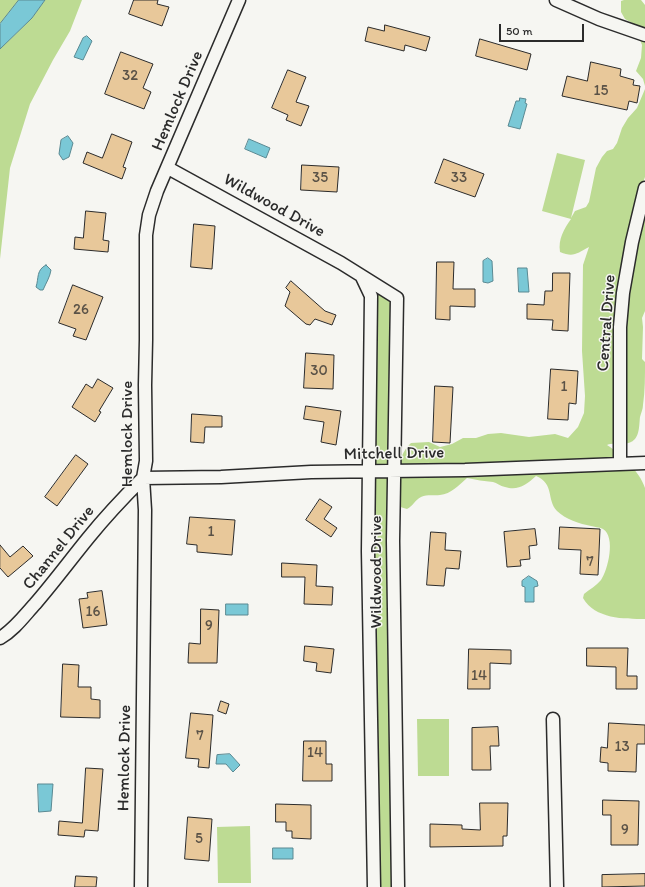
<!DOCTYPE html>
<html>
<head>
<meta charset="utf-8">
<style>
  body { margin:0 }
  #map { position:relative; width:645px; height:887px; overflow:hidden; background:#f6f6f2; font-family:Itim,sans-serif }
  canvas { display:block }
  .scale { position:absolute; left:499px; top:24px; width:85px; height:18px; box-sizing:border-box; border:2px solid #2b2b2b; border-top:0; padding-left:5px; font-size:12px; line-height:14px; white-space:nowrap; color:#2b2b2b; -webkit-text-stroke:3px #f6f6f2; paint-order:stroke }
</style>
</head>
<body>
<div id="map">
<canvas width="645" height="887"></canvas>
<div class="scale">50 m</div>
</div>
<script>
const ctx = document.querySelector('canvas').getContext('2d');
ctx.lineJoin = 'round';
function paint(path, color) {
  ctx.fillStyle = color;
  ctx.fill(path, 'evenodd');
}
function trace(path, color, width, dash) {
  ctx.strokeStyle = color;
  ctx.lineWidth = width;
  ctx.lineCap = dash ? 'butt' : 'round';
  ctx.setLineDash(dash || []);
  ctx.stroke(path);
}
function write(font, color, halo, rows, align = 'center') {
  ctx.font = font + ' Itim,sans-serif';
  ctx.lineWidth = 3;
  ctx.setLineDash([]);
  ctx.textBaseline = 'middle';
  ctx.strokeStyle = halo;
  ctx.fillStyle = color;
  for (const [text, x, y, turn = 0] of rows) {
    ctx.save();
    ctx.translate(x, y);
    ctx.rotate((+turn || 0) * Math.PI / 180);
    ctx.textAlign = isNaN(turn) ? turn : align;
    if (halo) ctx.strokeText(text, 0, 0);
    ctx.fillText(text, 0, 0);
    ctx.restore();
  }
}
paint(new Path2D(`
  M0,0H19L0,24Z
  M45,0H82L70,31L53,60L30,104L10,168L0,259V49L32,18Z
  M624,0H641L645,5V86L643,79L636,71L641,58L642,45L634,24L625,19L621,12V1Z
  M645,89V177L637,199L645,213V311L642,318L643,327L642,359L645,362C645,377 645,391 643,405C643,409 641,413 640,417C639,425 640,438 631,442C623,446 614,442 607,445C621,454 640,472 645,488V619C624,619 595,619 583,598L584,594C590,589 596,586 601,580C608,570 616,537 603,529C599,527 594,527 591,526C580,524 565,519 557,511C546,499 555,484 536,476C526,485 518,491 505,487C500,486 497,483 493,482C484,481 476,480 467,478C459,485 451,494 440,495C434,496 428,494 421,497C415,500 413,506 407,509L397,506C398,486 394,458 411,443L429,442L440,447L452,444L463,438H476L488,434L501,433L529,437L555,434L568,438L578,427L584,413L585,396L582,351L583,265L589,247C577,253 574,258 560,252C558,239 564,229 571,219L542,211L557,153L585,160L571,218L575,211L586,207L589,202L596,168L602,157L607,151L613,149L617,143L622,128L628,118L637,108Z
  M362,277L397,298L398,887H374L371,296Z
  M417,719H449V776H418Z
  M250,826L251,883H218L217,827Z`), '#bddb93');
const water = new Path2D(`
  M19,0H45L32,18L0,49V24Z
  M87,36L92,41L83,60L74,57L83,38Z
  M520,98L526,99L525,103L527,104L520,129L508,126L516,101H519Z
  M68,136L73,143L69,157L63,160L59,154L61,140Z
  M249,139L270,148L266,158L245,149Z
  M488,258L492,261L493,281L488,283L483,282V261Z
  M46,265L51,270C50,277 46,283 43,290H40L36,287C39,278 36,270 46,265Z
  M518,268H527L529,292H519Z
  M529,576L537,581L538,586L534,587V602H525V587L522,586V581Z
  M226,604H248V615H226Z
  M230,754L240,765L233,772L226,764H216L217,755Z
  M38,784H53L51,811L39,812Z
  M273,848H293V859H273Z`);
paint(water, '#7ac8d6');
trace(water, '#5a8992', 1);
const building = new Path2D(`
  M134,0H158L157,4L169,7L162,26L129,14Z
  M385,25L430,37L426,51L405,45L404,51L365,41L368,27L384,31Z
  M480,39L531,54L527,70L476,56Z
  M121,52L153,64L143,88L151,92L144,109L105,94Z
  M591,62L621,69L620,76L634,80L633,85L640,86L637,103L629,101L627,110L562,96L567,76L587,81Z
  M288,70L306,77L296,102L309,106L301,126L286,120L288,115L272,108Z
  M112,134L132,142L123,167L126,168L122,179L83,163L87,152L102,158Z
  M444,159L484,174L475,197L435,183Z
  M302,165L339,167L337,192L301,190Z
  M86,211L106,213L103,240L109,241L108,252L74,249L75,237L83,238Z
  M194,224L215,226L212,269L191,267Z
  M437,262H454L453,289H475V307L450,306V320L436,319Z
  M553,273H570L568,331L552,330L553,320L527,319V304L544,305L545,291H552Z
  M291,281L325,311L336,315L332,325L315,319L310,325L306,324L285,306L290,292L286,288Z
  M73,285L103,297L86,340L73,336L76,329L59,323Z
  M306,353L334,355L333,389L304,388Z
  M551,369L578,371L576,404L569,403L568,420L548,419Z
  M98,379L113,388L99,411L101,412L95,422L72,407L86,384L92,388Z
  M435,386L453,387L450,443L433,442Z
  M306,406L341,411L336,445L321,442L324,422L304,419Z
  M192,414L222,416V427H205L204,443L191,442Z
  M76,455L88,464L57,506L45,497Z
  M320,499L332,507L324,519L337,528L331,537L306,520Z
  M190,517L235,520L232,555L197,552V545L187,544Z
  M560,527L600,529L598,575L580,574L581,550L559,549Z
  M535,529L537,545L529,546L530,559L520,560L521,566L507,567L504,532Z
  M431,532L446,533L445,550L461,551L459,569L446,568L444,586L427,585Z
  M0,545L10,557L23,546L33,556L8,577L0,568Z
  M282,563L317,565L316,586L333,587L332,605L304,604L305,577H282Z
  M102,591L107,625L83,628L79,599L88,598L87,593Z
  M201,609L219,610L217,663H188L189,643L200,644Z
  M305,646L334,649L331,673L316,671L317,663L304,661Z
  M587,648H628L627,676H637V689H616V667L587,666Z
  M469,649L511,650V664L490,663V689H468Z
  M63,664L79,665L78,687H91V699L100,700V718L61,717Z
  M221,701L229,704L226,714L218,711Z
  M191,713L213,715L209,768L198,767L199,759L186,758Z
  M609,723L645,725V744H637L636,772L608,771V763L600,762L601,747L607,748Z
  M498,727L499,746H490L491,770H472V728Z
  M304,741H326V764H332V781H303Z
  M86,768L103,769L98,831L85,830L84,837L58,835L59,821L82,823Z
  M603,800L639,801L638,845H611V815H603Z
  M480,803H508L507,836H503V846L430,847V824L462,825V829L480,830Z
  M276,804L311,805V839L292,838V831H286V822H276Z
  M188,817L212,819L209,861L185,859Z
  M645,874V886L602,887V875Z
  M76,876L97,877L96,887H75Z`);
paint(building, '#e8c89a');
trace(building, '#2b2b2b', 1);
const minor = new Path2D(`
  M556,0L599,19L645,35
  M168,168L341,263L397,298L393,541L398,887
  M362,277L371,296L368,551L374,887
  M620,463V327L623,293L632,242L645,188
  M0,638C14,630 24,616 35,604C54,582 71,559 89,537C106,516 124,497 143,478L221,477L311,472L465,470L645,463
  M553,719L557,887
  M141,887L145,510L143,478L146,461L145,385L146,340V235L149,215L157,191L239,0`);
trace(minor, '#2b2b2b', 15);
trace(minor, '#f6f6f2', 12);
write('15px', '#5a5247', null, [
  ["32",130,76],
  ["15",601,91],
  ["35",320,178],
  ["33",459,178],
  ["26",81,310],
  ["30",319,371],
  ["1",564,387],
  ["1",211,532],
  ["7",590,562],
  ["16",93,612],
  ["9",209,626],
  ["14",479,676],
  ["7",200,736],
  ["13",622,747],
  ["14",315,753],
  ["9",625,830],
  ["5",199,839]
]);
write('17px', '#2b2b2b', '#f6f6f2', [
  ["Hemlock Drive",178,101,-67],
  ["Wildwood Drive",274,206,29],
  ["Central Drive",607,323,-86],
  ["Hemlock Drive",128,434,-90],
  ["Mitchell Drive",394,454,-1],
  ["Channel Drive",59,548,-51],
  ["Wildwood Drive",377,572,-90],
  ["Hemlock Drive",125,758,-89]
]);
</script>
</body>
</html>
